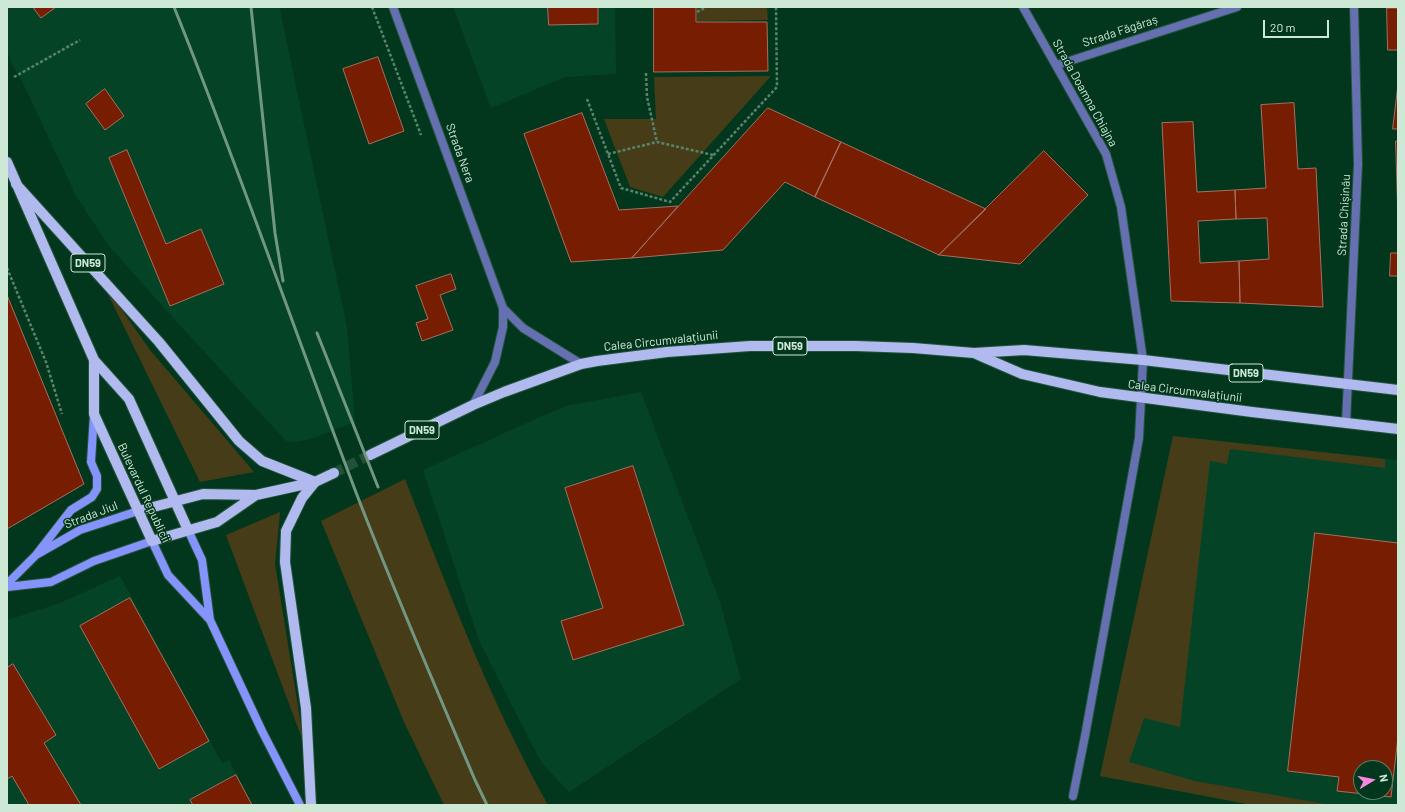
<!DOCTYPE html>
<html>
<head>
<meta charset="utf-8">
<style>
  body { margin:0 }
  #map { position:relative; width:1405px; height:812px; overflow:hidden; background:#02371d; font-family:Barlow,sans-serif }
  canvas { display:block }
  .frame { position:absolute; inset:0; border:8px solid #cee8d6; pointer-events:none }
  .north { position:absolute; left:1353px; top:760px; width:40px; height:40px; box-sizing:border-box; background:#02371d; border:1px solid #547e67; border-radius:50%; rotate:80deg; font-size:11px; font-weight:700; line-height:16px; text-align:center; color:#cee8d6 }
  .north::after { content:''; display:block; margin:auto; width:14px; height:18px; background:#fc86e3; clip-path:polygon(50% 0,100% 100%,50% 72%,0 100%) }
  .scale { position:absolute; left:1263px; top:20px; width:66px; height:18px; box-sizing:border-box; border:2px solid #cee8d6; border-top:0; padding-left:5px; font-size:12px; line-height:14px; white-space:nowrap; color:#cee8d6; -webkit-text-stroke:3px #02371d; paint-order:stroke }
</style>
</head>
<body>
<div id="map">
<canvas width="1405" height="812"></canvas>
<div class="frame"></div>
<div class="north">N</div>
<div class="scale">20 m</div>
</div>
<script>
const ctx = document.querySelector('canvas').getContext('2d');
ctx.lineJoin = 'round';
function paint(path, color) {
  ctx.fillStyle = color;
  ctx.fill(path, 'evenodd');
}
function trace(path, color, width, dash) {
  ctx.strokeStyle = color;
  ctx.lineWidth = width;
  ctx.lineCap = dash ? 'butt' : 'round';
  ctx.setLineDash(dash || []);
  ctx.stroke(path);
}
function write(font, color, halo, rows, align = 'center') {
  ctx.font = font + ' Barlow,sans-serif';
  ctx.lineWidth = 3;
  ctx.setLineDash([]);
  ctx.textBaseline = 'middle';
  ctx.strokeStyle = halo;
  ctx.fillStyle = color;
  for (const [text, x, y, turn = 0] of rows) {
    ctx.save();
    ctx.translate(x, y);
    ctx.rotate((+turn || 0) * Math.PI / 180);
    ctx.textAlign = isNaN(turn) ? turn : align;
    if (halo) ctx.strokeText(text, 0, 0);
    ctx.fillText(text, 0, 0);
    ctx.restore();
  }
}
paint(new Path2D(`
  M7,7H280L282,20L347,327L355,422L308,440L295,442L286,441L167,311L109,246L76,196L21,79L14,68L7,51Z
  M453,7H615L616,74L565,77L491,108Z
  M641,392L720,602L741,679L569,792L541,762L479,641L423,470L533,420L566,406Z
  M1173,436L1398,460V805H1252L1100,776ZM1361,768H1385V792H1361Z
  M120,576L222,763L229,760L253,805H7V620L60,603Z`), '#044326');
paint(new Path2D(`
  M697,7H767L768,20L697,21Z
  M771,76L663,197L630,187L604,119H656L654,77Z
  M102,282L150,350L254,472L200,482Z
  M1173,436L1385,459V468L1230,449L1227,464L1210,461L1180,727L1144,718L1129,762L1195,781L1331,805H1252L1100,776Z
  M405,479C448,590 490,701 548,805H444L404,722L321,521Z
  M280,512L275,564L304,744L226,535Z`), '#463d18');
const building = new Path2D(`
  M36,7H56L41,18L34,9Z
  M548,7H598V24L549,25Z
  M654,7H696V22H767L768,71L654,72Z
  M1387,8H1398V50H1388Z
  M378,57L404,131L369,144L343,69Z
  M1398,85V129H1393Z
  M105,89L124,116L105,130L86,104Z
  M1294,103L1298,169L1316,168L1323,307L1240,303L1239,261L1269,259L1267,218L1236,219L1235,190L1266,188L1261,105Z
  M768,108L841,142L815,197L785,182L723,250L632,258Z
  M582,113L619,210L678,206L632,258L571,262L524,134Z
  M1193,122L1197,192L1235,190L1236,219L1198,221L1200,263L1239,261L1240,303L1171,301L1162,123Z
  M1396,141H1398V220Z
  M841,142L986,209L939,255L815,197Z
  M127,150L166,244L201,229L224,284L170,306L109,158Z
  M1044,151L1088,195L1020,264L939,255Z
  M1391,253H1398V276H1390Z
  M451,274L456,289L440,295L453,330L422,341L416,323L428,319L416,286Z
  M7,295L84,484L7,529Z
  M633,466L684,625L573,660L561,621L603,608L565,488Z
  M1315,533L1398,543V737L1391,797L1337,791L1339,777L1288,771ZM1361,768H1385V792H1361Z
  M130,598L209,741L159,769L80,626Z
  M13,664L56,735L44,743L81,805H29L12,776L7,779V668Z
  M236,775L252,805H193L190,800Z`);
paint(building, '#771d01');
trace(building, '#a57062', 1);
trace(new Path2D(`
  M334,473L370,455`), '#215239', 10, [10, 5]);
const service = new Path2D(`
  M1073,796L1085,736L1139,438L1143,360`);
const minor = new Path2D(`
  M1023,7L1106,154L1121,207L1143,360
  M1057,65L1237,7
  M1346,423L1358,164L1354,7`);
const tertiary = new Path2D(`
  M393,7L503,308V327L495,362L473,405
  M503,308L523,328L581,364`);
const secondary = new Path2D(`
  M188,530L202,560L210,620
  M36,555L71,510L92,497L97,489V476L91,462L94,414
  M7,584L36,555L80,530L138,511
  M7,587L51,582L94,561L152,541L168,575L210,620L262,731L300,805`);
const primary = new Path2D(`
  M7,162L94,360L129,399L188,530
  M16,184L159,342L239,441L262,461L315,482
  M976,354L1022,374L1100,392L1252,412L1398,429
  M94,360V414L152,541L217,522L256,495
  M370,455L473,405L504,392L581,364L597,361L667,352L750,346H856L913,348L974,353L1024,350L1143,360L1398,390
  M138,511L203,494L256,495L315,482L334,473
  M311,805L306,708L285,562L286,531L302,498L315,482`);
trace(service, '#23533b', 10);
trace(minor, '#23533b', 10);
trace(tertiary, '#23533b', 10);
trace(secondary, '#23533b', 10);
trace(primary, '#23533b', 12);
trace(new Path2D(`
  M372,7L421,135
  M697,12L706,7
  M646,73L647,97L657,142
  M14,77L80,40
  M587,99L621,188L670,202L777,87L776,7
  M608,154L657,142L713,155
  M7,268L46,362L62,414`), '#5a836c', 2.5, [3, 2]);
trace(service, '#6570b0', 8);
trace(minor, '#6570b0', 8);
trace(tertiary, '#6570b0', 8);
trace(secondary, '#8594fa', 8);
trace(primary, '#b0baef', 10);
trace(new Path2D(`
  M174,7C239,168 295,333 357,495C394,591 435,686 475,780L487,805
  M251,7L275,233L283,281
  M317,333L378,487`), '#719782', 3);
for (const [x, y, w] of [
  [88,263,34],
  [790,346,34],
  [1246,373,34],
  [422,430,34]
]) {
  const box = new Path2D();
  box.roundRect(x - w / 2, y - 9, w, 18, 3);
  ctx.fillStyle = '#02371d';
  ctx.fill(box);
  trace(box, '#cee8d6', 1);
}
write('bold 11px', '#cee8d6', null, [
  ["DN59",88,263],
  ["DN59",790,346],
  ["DN59",1246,373],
  ["DN59",422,430]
]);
write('12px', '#cee8d6', '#02371d', [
  ["Strada Făgăraș",1120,31,-18],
  ["Strada Doamna Chiajna",1085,93,61],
  ["Strada Nera",460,153,70],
  ["Strada Chișinău",1344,215,-87],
  ["Calea Circumvalațiunii",661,341,-6],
  ["Calea Circumvalațiunii",1185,391,7],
  ["Bulevardul Republicii",144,493,65],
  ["Strada Jiul",91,515,-21]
]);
</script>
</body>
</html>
